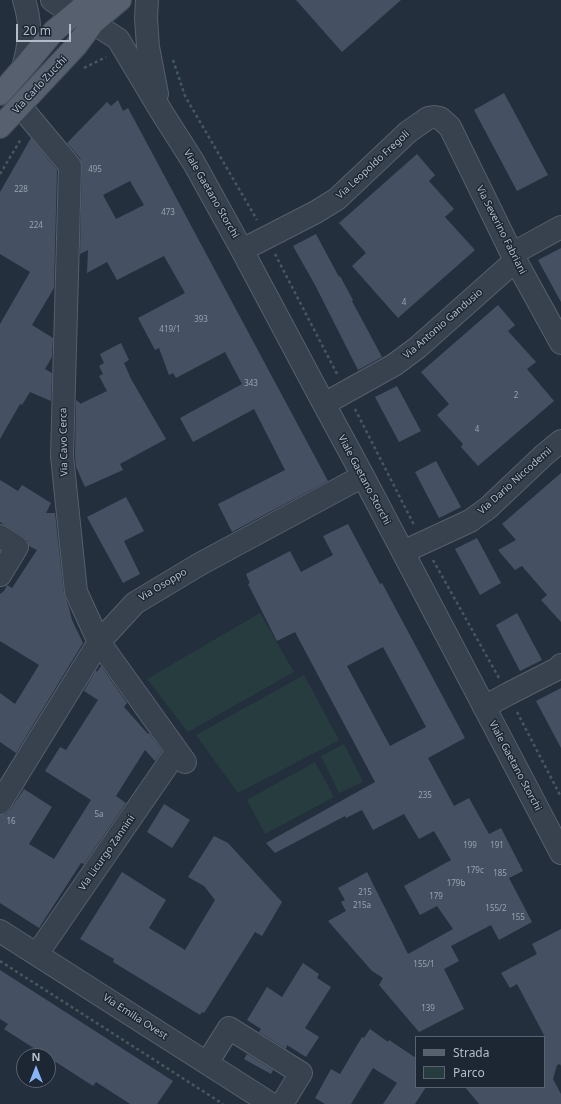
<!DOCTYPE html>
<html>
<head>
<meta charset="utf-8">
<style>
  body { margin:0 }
  #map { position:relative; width:561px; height:1104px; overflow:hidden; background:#242f3e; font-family:"Noto Sans",sans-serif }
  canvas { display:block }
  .legend { position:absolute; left:415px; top:1036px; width:130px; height:52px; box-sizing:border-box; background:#1d2633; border:1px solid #59626f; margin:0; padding:5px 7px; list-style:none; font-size:12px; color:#b4bcc9 }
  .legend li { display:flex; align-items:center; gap:8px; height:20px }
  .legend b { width:20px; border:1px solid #59626f }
  .north { position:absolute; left:16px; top:1048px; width:40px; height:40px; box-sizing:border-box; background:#1d2633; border:1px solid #59626f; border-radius:50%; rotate:0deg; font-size:11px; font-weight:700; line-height:16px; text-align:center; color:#b4bcc9 }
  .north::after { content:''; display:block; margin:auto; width:14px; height:18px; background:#8ab4f8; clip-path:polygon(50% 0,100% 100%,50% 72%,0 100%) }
  .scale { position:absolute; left:16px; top:24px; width:55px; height:18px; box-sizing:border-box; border:2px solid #b4bcc9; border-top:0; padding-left:5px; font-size:12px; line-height:14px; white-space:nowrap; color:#b4bcc9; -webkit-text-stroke:3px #1d2633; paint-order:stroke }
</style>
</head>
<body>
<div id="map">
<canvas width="561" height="1104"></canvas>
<ul class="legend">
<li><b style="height:5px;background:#56606e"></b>Strada</li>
<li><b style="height:11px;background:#263c3f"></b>Parco</li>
</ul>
<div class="north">N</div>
<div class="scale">20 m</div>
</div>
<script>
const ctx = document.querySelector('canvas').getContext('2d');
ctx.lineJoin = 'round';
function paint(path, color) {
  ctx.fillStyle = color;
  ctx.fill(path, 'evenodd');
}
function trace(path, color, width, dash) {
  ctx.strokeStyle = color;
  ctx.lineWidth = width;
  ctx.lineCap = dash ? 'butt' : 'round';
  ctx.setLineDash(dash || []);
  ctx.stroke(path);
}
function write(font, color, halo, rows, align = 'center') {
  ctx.font = font + ' "Noto Sans",sans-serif';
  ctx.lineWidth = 3;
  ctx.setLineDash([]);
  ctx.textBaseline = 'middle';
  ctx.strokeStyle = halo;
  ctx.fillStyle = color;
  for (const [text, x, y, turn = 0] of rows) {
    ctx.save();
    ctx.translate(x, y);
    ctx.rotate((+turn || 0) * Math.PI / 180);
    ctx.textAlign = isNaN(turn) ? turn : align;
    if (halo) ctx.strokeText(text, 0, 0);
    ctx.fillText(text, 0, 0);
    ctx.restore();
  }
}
paint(new Path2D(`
  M260,613L294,672L188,732L147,679Z
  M304,675L339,740L238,793L196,735Z
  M344,744L363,782L339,793L321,756Z
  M315,762L334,797L265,834L247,800Z`), '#263c3f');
paint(new Path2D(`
  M296,0H401L342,52Z
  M504,93L548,175L517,191L474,110Z
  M118,100L123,111L128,108L328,481L232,532L218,504L285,470L254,409L193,442L180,418L242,384L225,352L176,378L173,373L169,375L159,348L155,350L138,318L185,293L164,256L117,280L107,262L87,273L88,250L80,254L82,166L80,158L67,143L107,102L111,106ZM130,181L144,205L116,219L103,195Z
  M31,138L57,170L54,288L32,325L53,338L52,357L45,369L52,373L51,401L30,392L22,405L20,404L0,439V324L30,272L0,254V192Z
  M417,154L435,175L429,181L454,209L445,217L475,250L398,318L352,266L366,253L339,223Z
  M316,234L339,277L340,276L353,300L352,301L382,357L358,370L315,285L293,246Z
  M561,248V302L538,260Z
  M498,305L515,325L508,331L536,362L527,369L554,401L478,466L461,447L463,444L437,415L449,404L421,372Z
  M121,343L129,360L124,363L131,379L166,439L120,464L123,470L85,487L76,467L75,456L76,400L80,403V404L107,391L99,376L103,374L99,366L104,363L100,354Z
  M397,386L421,431L399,442L375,397Z
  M436,461L461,507L439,518L415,472Z
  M561,473V622L541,600L547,595L522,566L515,570L498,550L516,540L502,524Z
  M0,480L18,491L22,485L51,503L46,513H55L64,594L69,608L72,620L83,643L16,753L0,742V693L15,704L39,665L0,641V594L4,591L7,585L12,588L37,550L29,546L28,541L24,537L0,522Z
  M126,497L144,531L124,541L140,574L123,583L87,517Z
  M348,524L380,584L382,583L465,738L428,758L454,806L469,798L489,834L501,828L523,871L509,878L532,922L499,940L491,925L451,946L459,961L444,969L464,1009L419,1032L379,985L383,978L372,971L328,921L346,911L341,902L345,900L338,888L367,872L408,954L453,929L437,906L420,915L404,886L451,860L434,831L419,839L404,814L373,830L362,810L346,818L345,816L275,853L266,843L375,782L295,632L277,641L248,584L250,583L246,574L290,551L301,572L333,555L323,536ZM383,647L426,727L390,746L347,666Z
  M477,538L501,583L480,595L455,549Z
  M517,613L542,660L520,671L496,625Z
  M101,666L127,703L124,707L148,734L149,733L162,751L155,761L145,750L116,796L126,803L84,864L81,863L39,928L0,903V815L6,814L10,810L24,789L52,807L29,844L54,859L91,800L45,771L60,747L66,750L98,700L84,691L96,670L97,672Z
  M561,688V748L536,701Z
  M164,804L190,820L172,848L147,832Z
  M214,836L228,843L282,902L262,936L255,932L204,1013L202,1012L200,1015L113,962L114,959L80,939L122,872L166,900L149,928L185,950L215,900L204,886L188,877Z
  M561,929V1066L560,1064L557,1065L553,1079L561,1094V1104H479L465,1087H544V1038L545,1037L517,984L510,988L501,973L537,954L532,944Z
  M303,963L319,974L317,978L331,987L305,1028L319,1037L306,1057L287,1045L286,1049L259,1032L261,1029L247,1020L267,987L282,997Z
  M0,970L173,1081L157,1104H130L96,1082L93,1086L48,1057V1056H46L4,1029L8,1024L0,1019Z
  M370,1029L388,1042L389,1040L416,1058V1087H426L415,1104H383L397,1083L373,1068L351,1104H325L315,1098L331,1069L340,1074L362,1037L364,1038Z
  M247,1054L273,1070L271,1074L244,1059Z`), '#455162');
const minor = new Path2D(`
  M52,0L73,14L93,23L118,39L161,111L194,163L242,250L324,404L363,476L561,853
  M147,0L146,18L148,47L157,94
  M23,68C30,43 32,25 24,0
  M20,106L70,166L62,456L76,592L99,642L185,762
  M242,250L316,212L337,199L408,132L428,118L434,117L440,118L450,127L512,254L561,343
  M512,254L561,227
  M324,404L394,365L417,348L516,260
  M0,536L17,547L0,575
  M403,552L470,521L488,508L544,455L561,441
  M484,707L508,694L557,669L561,665
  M0,803L99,642L135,603L200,564L363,476
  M0,931L271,1104
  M37,954L177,751
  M207,1063L229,1028L301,1073L282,1104`);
const major = new Path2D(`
  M0,94L23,68L54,31L91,0
  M0,127L76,46L93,23L120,0`);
trace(minor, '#565f6c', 24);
trace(major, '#414a57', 24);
trace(new Path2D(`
  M173,60L185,96L257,220
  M84,68L106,57
  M0,174L21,139
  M275,254L337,374
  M355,409L414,525
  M433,560L499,678
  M517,712L561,797
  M0,961L223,1104`), '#44595c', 2.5, [3, 3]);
trace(minor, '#38414e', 22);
trace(major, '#56606e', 22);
write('8px', '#98a1af', null, [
  ["495",95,170],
  ["228",21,190],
  ["473",168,213],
  ["224",36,226],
  ["4",404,303],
  ["393",201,320],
  ["419/1",170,330],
  ["343",251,384],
  ["2",516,396],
  ["4",477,430],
  ["235",425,796],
  ["5a",99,815],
  ["16",11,822],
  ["199",470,846],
  ["191",497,846],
  ["179c",475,871],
  ["185",500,874],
  ["179b",456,884],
  ["215",365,893],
  ["179",436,897],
  ["215a",362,906],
  ["155/2",496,909],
  ["155",518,918],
  ["155/1",424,965],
  ["139",428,1009]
]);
write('10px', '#b4bcc9', '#1d2633', [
  ["Via Carlo Zucchi",40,85,-47],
  ["Via Leopoldo Fregoli",373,165,-43],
  ["Viale Gaetano Storchi",211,194,60],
  ["Via Severino Fabriani",501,230,63],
  ["Via Antonio Gandusio",443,324,-41],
  ["Via Cavo Cerca",64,442,-91],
  ["Viale Gaetano Storchi",364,480,62],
  ["Via Dario Niccodemi",515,481,-42],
  ["Via Osoppo",163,585,-31],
  ["Viale Gaetano Storchi",515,766,62],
  ["Via Licurgo Zannini",107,853,-55],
  ["Via Emilia Ovest",135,1017,33]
]);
</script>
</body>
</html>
